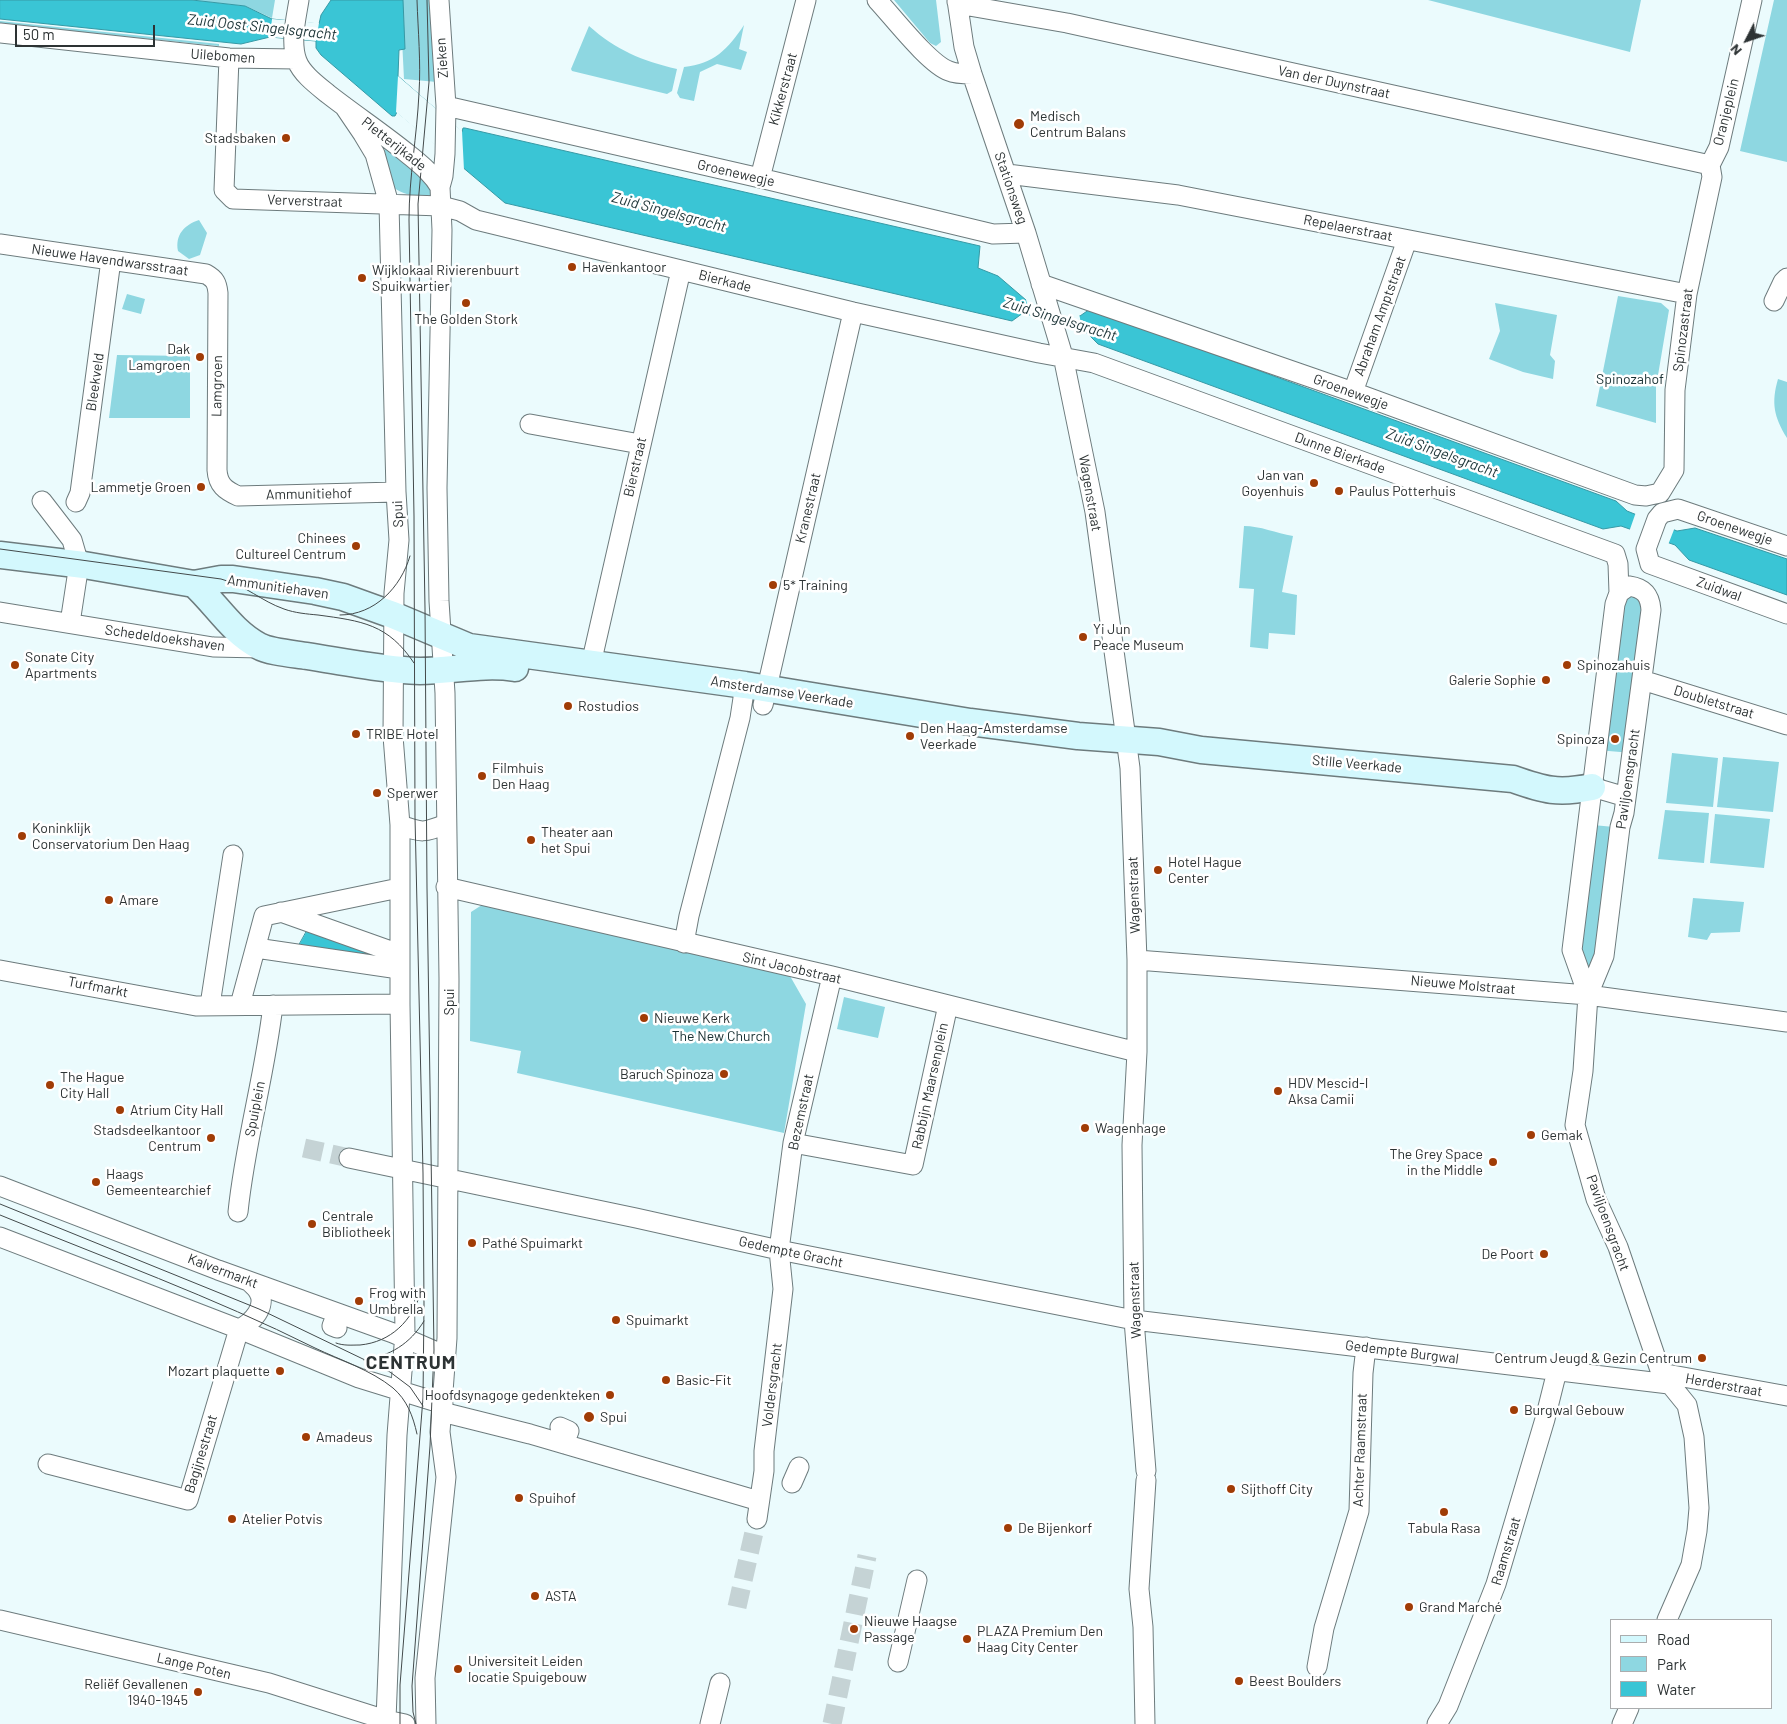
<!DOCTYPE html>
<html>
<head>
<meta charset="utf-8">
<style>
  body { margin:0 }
  #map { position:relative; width:1787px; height:1724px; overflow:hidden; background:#ebfbfd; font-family:Barlow,sans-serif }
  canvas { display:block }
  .legend { position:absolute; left:1610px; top:1619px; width:162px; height:90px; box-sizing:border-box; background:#fff; border:1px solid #abadae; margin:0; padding:6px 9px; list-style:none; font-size:15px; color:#2d3334 }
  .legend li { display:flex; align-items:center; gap:10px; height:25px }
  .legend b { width:25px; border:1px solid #abadae }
  .north { position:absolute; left:1722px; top:15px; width:50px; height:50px; -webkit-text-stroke:4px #fff; paint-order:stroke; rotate:229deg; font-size:14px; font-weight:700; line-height:20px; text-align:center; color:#2d3334 }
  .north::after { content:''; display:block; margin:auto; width:18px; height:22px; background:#2d3334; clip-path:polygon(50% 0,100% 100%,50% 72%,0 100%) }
  .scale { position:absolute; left:15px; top:25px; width:140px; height:22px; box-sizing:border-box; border:2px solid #2d3334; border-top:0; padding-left:6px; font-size:15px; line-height:18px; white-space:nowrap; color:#2d3334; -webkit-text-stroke:4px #fff; paint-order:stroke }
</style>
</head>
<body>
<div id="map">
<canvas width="1787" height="1724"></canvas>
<ul class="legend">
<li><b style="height:6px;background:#d3f8fd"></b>Road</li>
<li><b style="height:14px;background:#8ed7e1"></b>Park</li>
<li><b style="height:14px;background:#3ac5d5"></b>Water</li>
</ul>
<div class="north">N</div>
<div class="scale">50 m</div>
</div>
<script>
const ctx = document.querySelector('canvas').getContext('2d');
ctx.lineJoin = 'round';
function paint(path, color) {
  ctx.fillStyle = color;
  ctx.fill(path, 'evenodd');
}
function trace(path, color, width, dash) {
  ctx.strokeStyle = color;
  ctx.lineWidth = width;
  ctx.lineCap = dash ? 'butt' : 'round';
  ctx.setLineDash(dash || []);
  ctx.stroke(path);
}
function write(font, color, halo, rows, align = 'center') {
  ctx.font = font + ' Barlow,sans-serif';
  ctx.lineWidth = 5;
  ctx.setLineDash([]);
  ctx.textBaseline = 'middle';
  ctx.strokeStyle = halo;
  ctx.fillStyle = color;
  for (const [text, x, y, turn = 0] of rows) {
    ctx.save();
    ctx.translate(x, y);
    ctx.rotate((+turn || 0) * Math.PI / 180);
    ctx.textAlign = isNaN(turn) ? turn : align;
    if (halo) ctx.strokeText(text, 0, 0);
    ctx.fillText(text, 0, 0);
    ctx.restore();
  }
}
paint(new Path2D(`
  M192,0H275L272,18L245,6Z
  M400,0H433L437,82L404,79Z
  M894,0H936L941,42L936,46L930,43Z
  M1428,0H1641L1630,52Z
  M1774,0H1787V162L1740,151Z
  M0,21L219,44V46L0,24Z
  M744,25L739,49L747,52L741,70L717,64L700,72L694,101L680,98L677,93L684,67C714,64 728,49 744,25Z
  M589,26C616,50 642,61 677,69L672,91L667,94L572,71L571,69Z
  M388,146L424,176L433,191L430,196C420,199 403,194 394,188L382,153Z
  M199,220L207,233L200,255L189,259L178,251C175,235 184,225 199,220Z
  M127,294L145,299L141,314L122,309Z
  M1618,296L1661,303L1669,310L1656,387V423L1596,406Z
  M1495,303L1557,315L1550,355L1555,361L1553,379L1523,372L1489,359L1500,331Z
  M117,355L190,356V418H109Z
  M1778,379L1787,382V438C1774,417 1771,403 1778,379Z
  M1244,526C1260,526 1276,533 1293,536L1282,592L1297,595L1295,635L1269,633L1268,649L1250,647L1254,589L1239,588Z
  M1619,593L1648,595L1632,753L1597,750Z
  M1672,753L1718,758L1713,807L1666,803Z
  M1723,757L1779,762L1773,812L1717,807Z
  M1665,810L1709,813L1704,863L1658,859Z
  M1715,814L1770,819L1764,868L1710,863Z
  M1593,825L1614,827L1601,954L1593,964L1586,966L1580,961Z
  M1693,898L1744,902L1740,932L1711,933L1707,940L1688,937Z
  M485,903L790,976L806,1004L784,1133L517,1073L521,1051L470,1041L471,912Z
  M844,997L885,1007L878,1038L837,1029Z`), '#8ed7e1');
const water = new Path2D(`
  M0,0H192L245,6L272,19L319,24L321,15L331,0H403L405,49L399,50L398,76L462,132L463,128H465L980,246L978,268L998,276L1026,300L1080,316L1090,309L1616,501L1627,511L1677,531L1695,528L1787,559V595L1689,560L1675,545L1621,526L1603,529L1098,344L1087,333L1083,331L1023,313L1012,321L505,203L397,112L395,116H392L321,55L316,48V41L270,37L241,44L0,19Z
  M308,929L371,950L372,958L298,947Z`);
paint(water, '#3ac5d5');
trace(water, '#3699a5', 1);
paint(new Path2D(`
  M272,19L319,23L316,41L270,37Z
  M398,76L462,131L464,170L396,112Z
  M1025,296L1079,313L1083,334L1031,318Z
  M1636,512L1675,527L1668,545L1629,532Z`), '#ebfbfd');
trace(new Path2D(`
  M304,1148L349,1158
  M737,1607L757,1519
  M832,1724L867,1556`), '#c5d3d5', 19, [19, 9]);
const street = new Path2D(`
  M299,0C296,19 290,42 297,61C302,74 317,85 328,94C355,115 382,133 408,154C420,164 432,173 440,187
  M877,0C893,17 929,64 949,71C956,74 964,74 972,74
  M957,0L964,47L972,74L1026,233L1063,356L1095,512L1130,768L1137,960V1052L1132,1145L1134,1320L1146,1471
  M957,2L969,6L1067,23L1710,165
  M0,33L229,58L296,59
  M229,58L224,190L233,199L441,206L460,211L476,220L853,312L1039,353L1094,363L1615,554L1618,564L1619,593
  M344,106L363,134L375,154L389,204L396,492L399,540L394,593L393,736L400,825V1004L405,1333L397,1435L386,1720L388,1724
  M446,106L760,178L993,234L1026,233
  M1710,165L1719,147L1752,0
  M1007,174L1178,195L1687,294
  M760,178L806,0
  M0,244L206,274C215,279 217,283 218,293L217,470C218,485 225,490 238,496L396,492
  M1041,284L1353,392L1635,495L1646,496L1660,493L1674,470L1675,390L1687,294L1712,177L1710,165
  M1774,301L1783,282L1787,278
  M1353,392L1407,240
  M530,424L640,444
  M42,501L72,540L79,564L70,623
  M76,502L80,493L111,260
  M1787,546L1678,509L1662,513L1657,519L1646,549L1650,564L1787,614
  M0,612L213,647L261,648
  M591,664L681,270
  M1642,680L1787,725
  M763,705L853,312
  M1592,787L1626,797
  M400,825C423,833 423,833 446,824
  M446,887L832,976L1137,1052
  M281,912L399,954
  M684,943L689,916L740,718L745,685
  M256,948L399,969
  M1137,960L1588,995L1787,1022
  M0,970L196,1006L400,1004
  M1588,995L1572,950L1615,604L1619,593L1629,586C1644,588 1650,595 1651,610L1624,813L1620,827L1604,956L1588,995L1583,1071L1575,1125L1596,1199L1618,1247L1661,1373L1687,1405L1694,1437L1699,1508L1697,1531L1691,1565L1667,1620
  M210,1005L233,855
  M240,1005L264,916L399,888
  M793,1143L913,1165L948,1005
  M349,1158L636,1218L779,1250L1134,1320L1669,1384
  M0,1186L218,1270L393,1333L446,1356
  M238,1212C245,1142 265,1075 273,1005
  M0,1237L239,1329L359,1378L443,1404
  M337,1313L332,1326L337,1328
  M1661,1373L1787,1396
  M442,1412L530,1434L759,1501
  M560,1427L569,1431L564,1444
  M48,1464L188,1500L239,1329C252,1323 268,1306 258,1291C256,1287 252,1285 250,1282
  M792,1483L799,1467
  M757,1519L764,1471V1451L783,1289L779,1250L793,1143L832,976
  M0,1620L269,1683L386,1720L405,1724
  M898,1662L917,1580
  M1317,1667L1324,1628L1359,1511L1363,1373L1366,1347
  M426,1724L425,1678L446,1477L440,1432L447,1338L449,979L445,693L439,601L437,488L442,230L440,187L443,176L445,154L446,106L439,0
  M710,1724L720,1683
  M1145,1724L1143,1627L1139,1589L1146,1480
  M1437,1724L1448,1706L1496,1584L1545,1419L1557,1371
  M1622,1724L1629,1708`);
const secondary = new Path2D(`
  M0,555L84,565L194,584L221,579H233L315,591L343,597L393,615L469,647L745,685L970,722L1078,736L1159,742L1201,750L1513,779C1544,790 1558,794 1592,787
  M194,584C216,604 232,632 259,646C269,652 295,654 307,656C345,662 383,670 420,671C452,671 483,663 515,668`);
trace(street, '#6d7b7d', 21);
trace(secondary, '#6d7b7d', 29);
trace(street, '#fff', 19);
trace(secondary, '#d3f8fd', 26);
trace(new Path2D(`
  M0,549L221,579C247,586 261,601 284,609C295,613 307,614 318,615C362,621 388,624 414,663
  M340,615C375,615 401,587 410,556
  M0,1204L259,1309L390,1372L410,1387L423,1406
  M0,1215C105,1258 213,1297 315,1348C340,1360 371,1370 393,1388C407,1400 413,1416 417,1434
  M336,1343C344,1346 352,1345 360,1345C391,1342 412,1321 421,1292
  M364,1360C390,1356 410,1344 424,1321
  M400,1724V1685L423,1398L424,1305L423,1173L415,817L414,516L409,220C409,177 417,136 419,93C421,62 418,31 417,0
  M416,1724L413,1712L412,1686L430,1446L434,1350L427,888L425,608L418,204L429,82L427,0`), '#434a4b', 1);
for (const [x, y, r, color] of [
  [1019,124,6,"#a03c06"],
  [286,138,5,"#a03c06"],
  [572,267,5,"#a03c06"],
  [362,278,5,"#a03c06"],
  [466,303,5,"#a03c06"],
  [200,357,5,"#a03c06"],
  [1314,483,5,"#a03c06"],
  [201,487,5,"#a03c06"],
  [1339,491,5,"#a03c06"],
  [356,546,5,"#a03c06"],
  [773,585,5,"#a03c06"],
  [1083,637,5,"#a03c06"],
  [15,665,5,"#a03c06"],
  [1567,665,5,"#a03c06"],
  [1546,680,5,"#a03c06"],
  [568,706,5,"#a03c06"],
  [356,734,5,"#a03c06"],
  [910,736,5,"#a03c06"],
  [1615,739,5,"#a03c06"],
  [482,776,5,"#a03c06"],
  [377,793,5,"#a03c06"],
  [22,836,5,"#a03c06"],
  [531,840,5,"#a03c06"],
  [1158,870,5,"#a03c06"],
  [109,900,5,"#a03c06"],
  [644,1018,5,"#a03c06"],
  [724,1074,5,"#a03c06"],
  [50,1085,5,"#a03c06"],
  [1278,1091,5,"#a03c06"],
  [120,1110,5,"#a03c06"],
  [1085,1128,5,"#a03c06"],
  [1531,1135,5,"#a03c06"],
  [211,1138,5,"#a03c06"],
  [1493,1162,5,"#a03c06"],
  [96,1182,5,"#a03c06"],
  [312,1224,5,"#a03c06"],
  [472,1243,5,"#a03c06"],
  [1544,1254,5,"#a03c06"],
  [359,1301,5,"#a03c06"],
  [616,1320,5,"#a03c06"],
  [1702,1358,5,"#a03c06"],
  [280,1371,5,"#a03c06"],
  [666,1380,5,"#a03c06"],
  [610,1395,5,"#a03c06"],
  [1514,1410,5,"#a03c06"],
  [589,1417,6,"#a03c06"],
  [306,1437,5,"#a03c06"],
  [1231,1489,5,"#a03c06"],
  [519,1498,5,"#a03c06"],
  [1444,1512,5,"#a03c06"],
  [232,1519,5,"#a03c06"],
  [1008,1528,5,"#a03c06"],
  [535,1596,5,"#a03c06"],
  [1409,1607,5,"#a03c06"],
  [854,1629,5,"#a03c06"],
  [967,1639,5,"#a03c06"],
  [458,1669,5,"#a03c06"],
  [1239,1681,5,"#a03c06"],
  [198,1692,5,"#a03c06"]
]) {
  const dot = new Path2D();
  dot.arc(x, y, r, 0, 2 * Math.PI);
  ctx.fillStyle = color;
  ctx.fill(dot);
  trace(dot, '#fff', 2);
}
write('14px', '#2d3334', '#fff', [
  ["Uilebomen",223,56,4],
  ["Zieken",442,58,-94],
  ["Van der Duynstraat",1334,82,12],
  ["Kikkerstraat",783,89,-75],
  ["Oranjeplein",1726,112,-76],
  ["Pletterijkade",394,144,38],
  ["Groenewegje",736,173,13],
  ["Stationsweg",1011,188,71],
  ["Ververstraat",305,201,2],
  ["Repelaerstraat",1348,228,11],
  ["Nieuwe Havendwarsstraat",110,260,8],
  ["Bierkade",725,281,14],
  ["Abraham Amptstraat",1380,316,-70],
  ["Spinozastraat",1683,330,-83],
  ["Bleekveld",95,382,-82],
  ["Lamgroen",217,386,-89],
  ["Groenewegje",1351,392,20],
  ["Dunne Bierkade",1340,453,20],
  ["Bierstraat",635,467,-77],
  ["Wagenstraat",1090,493,80],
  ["Ammunitiehof",309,494,-1],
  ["Kranestraat",808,508,-77],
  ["Spui",398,514,-93],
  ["Groenewegje",1735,528,19],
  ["Ammunitiehaven",278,587,8],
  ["Zuidwal",1719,589,20],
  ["Schedeldoekshaven",165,638,8],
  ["Amsterdamse Veerkade",782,692,9],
  ["Doubletstraat",1714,702,17],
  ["Stille Veerkade",1357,764,5],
  ["Paviljoensgracht",1628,779,-82],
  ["Wagenstraat",1134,895,-92],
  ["Sint Jacobstraat",792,968,13],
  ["Nieuwe Molstraat",1463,985,5],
  ["Turfmarkt",98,987,11],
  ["Spui",449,1002,-90],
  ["Rabbijn Maarsenplein",930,1086,-78],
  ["Spuiplein",255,1109,-79],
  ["Bezemstraat",801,1112,-78],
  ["Paviljoensgracht",1608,1223,70],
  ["Gedempte Gracht",791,1252,12],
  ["Kalvermarkt",223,1271,21],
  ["Wagenstraat",1135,1300,-92],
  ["Gedempte Burgwal",1402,1352,7],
  ["Voldersgracht",772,1385,-83],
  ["Herderstraat",1724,1385,10],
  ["Achter Raamstraat",1360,1450,-88],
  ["Bagijnestraat",201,1454,-73],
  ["Raamstraat",1506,1551,-73],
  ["Lange Poten",194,1666,13]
]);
write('14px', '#2d3334', '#fff', [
  ["Medisch",1030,116],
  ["Centrum Balans",1030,132],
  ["Stadsbaken",276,138,"right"],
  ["Havenkantoor",582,267],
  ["Wijklokaal Rivierenbuurt",372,270],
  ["Spuikwartier",372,286],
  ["The Golden Stork",466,319,"center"],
  ["Dak",190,349,"right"],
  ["Lamgroen",190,365,"right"],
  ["Jan van",1304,475,"right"],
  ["Goyenhuis",1304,491,"right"],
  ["Lammetje Groen",191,487,"right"],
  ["Paulus Potterhuis",1349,491],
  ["Chinees",346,538,"right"],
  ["Cultureel Centrum",346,554,"right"],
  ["5* Training",783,585],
  ["Yi Jun",1093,629],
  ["Peace Museum",1093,645],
  ["Sonate City",25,657],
  ["Apartments",25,673],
  ["Spinozahuis",1577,665],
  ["Galerie Sophie",1536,680,"right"],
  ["Rostudios",578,706],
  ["Den Haag-Amsterdamse",920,728],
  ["Veerkade",920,744],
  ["TRIBE Hotel",366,734],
  ["Spinoza",1605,739,"right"],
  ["Filmhuis",492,768],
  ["Den Haag",492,784],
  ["Sperwer",387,793],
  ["Koninklijk",32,828],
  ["Conservatorium Den Haag",32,844],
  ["Theater aan",541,832],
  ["het Spui",541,848],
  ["Hotel Hague",1168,862],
  ["Center",1168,878],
  ["Amare",119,900],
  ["Nieuwe Kerk",654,1018],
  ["Baruch Spinoza",714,1074,"right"],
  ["The Hague",60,1077],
  ["City Hall",60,1093],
  ["HDV Mescid-I",1288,1083],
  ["Aksa Camii",1288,1099],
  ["Atrium City Hall",130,1110],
  ["Wagenhage",1095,1128],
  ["Stadsdeelkantoor",201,1130,"right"],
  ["Centrum",201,1146,"right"],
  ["Gemak",1541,1135],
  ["The Grey Space",1483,1154,"right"],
  ["in the Middle",1483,1170,"right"],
  ["Haags",106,1174],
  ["Gemeentearchief",106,1190],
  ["Centrale",322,1216],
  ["Bibliotheek",322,1232],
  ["Pathé Spuimarkt",482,1243],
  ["De Poort",1534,1254,"right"],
  ["Frog with",369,1293],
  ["Umbrella",369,1309],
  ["Spuimarkt",626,1320],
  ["Centrum Jeugd & Gezin Centrum",1692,1358,"right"],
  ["Mozart plaquette",270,1371,"right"],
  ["Basic-Fit",676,1380],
  ["Hoofdsynagoge gedenkteken",600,1395,"right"],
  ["Burgwal Gebouw",1524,1410],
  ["Spui",600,1417],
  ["Amadeus",316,1437],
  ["Sijthoff City",1241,1489],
  ["Spuihof",529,1498],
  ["Atelier Potvis",242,1519],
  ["De Bijenkorf",1018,1528],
  ["Tabula Rasa",1444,1528,"center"],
  ["ASTA",545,1596],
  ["Grand Marché",1419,1607],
  ["Nieuwe Haagse",864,1621],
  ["Passage",864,1637],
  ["PLAZA Premium Den",977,1631],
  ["Haag City Center",977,1647],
  ["Universiteit Leiden",468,1661],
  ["locatie Spuigebouw",468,1677],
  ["Beest Boulders",1249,1681],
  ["Reliëf Gevallenen",188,1684,"right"],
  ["1940-1945",188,1700,"right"]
], 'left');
write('14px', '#193033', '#fff', [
  ["Spinozahof",1630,379],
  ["The New Church",721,1036]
]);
write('italic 15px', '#22393c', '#fff', [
  ["Zuid Oost Singelsgracht",262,27,6],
  ["Zuid Singelsgracht",669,212,15],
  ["Zuid Singelsgracht",1060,319,17],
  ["Zuid Singelsgracht",1442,453,20]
]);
ctx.letterSpacing = '1px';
write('bold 19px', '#2d3334', '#fff', [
  ["CENTRUM",411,1363]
]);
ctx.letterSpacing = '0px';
</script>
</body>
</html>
